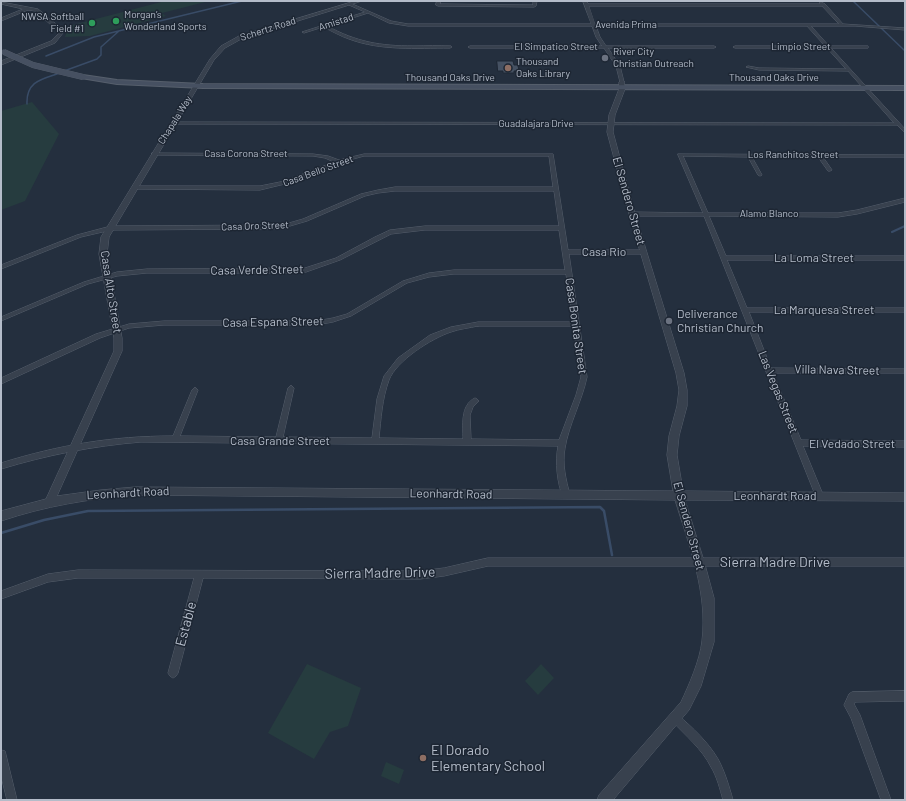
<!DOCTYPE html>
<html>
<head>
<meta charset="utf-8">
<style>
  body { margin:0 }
  #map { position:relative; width:906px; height:801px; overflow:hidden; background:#242f3e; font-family:Barlow,sans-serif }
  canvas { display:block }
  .frame { position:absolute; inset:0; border:2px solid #b4bcc9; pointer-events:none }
</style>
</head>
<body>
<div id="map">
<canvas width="906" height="801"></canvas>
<div class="frame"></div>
</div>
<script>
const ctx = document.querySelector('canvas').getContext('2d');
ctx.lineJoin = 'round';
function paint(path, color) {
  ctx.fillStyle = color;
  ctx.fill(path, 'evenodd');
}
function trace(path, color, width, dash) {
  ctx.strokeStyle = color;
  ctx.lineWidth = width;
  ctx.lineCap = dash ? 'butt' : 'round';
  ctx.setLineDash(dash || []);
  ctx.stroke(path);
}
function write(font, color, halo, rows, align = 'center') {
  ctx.font = font + ' Barlow,sans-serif';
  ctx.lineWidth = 3;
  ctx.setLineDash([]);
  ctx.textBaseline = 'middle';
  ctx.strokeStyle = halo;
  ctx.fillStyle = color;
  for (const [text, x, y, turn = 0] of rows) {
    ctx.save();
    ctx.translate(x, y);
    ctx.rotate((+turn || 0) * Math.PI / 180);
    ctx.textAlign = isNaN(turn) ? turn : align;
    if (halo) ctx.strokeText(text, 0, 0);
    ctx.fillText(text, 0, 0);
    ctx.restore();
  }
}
paint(new Path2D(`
  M165,1H209L162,13L166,16L90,36L65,37L66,34L65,27Z
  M32,102L59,134L25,201L1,210V111Z
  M307,664L361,688L348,726L330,732L314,759L268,733Z
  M541,664L554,678L538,695L525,681Z
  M386,762L404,770L399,784L381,776Z`), '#263c3f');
trace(new Path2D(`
  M853,1L905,51
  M46,56L94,37L242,1
  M64,71L97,59L101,55V47L119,31
  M27,104C26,81 42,79 60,73`), '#394c67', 1.5);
trace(new Path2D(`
  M892,232L905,226`), '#394c67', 2);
trace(new Path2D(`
  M1,533L44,520L88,511L600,507L604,511L612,555`), '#394c67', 2.5);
const building = new Path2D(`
  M497,61H513L514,65H518L519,71H514V73H503V71H498Z`);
paint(building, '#455162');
trace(building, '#1f2835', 1);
const minor = new Path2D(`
  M437,1H441L440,4L533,5V1H537L536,6L534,7L438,6L436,5Z
  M583,1H587L588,4H820L819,3L821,2L825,4L843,24L905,28V30L855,26H811L829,46H868V48H831L905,129V133L897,125L173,124L171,123L173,122L894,123L848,71L759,70L746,67L748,66L759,68L846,69L827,48H735L733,47L735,46H825L807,26H596L600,37L606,46H714L716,47L714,48H608L620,66L624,82L622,83L620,82L616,66L604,48H470L468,47L470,46H602L596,37L592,26H408L389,23L368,13L327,26C357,42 380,46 414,46C426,46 439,45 451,46L452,47L450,48C416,48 381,51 349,39C340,36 332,31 323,27L304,33L302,32L365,12L349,5L350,3L391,21L408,24H591ZM589,6H822L839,24H595Z
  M152,153L313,154L328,156L339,160L364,154H553L568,250H644L647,252L644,254H569L587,377C582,401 569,424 565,448C562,464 566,480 570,495L569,497L566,498L563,497C557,483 555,462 558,446L141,442C93,446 47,455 1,469V463C59,445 112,436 173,436L192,390L195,387L198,390L180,436L276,437L288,388L291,385L294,388L283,437L372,438L377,399L384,376L398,358L430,335L451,327L478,322H573L566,274H454L429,277L407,283L351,316L333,322L316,325H164L129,328L100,338L1,384V378L96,334L129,324L164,321H316L333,318L347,314L403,281L429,273L454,270H565L559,230H425L391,234L340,260L306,272L287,273H147L117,276L88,284L1,321V317L84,282L117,272L147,269L305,268L336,258L375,237L390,230L425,226H559L554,191H395L378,193L365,196L307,221L290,226L273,229L111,230L81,237L1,269V265L77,235L111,226L273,225L289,223L303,219L361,194L378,190L395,187H553L549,156H364L339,163L289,183L260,190L132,189L131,188L134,186H260L285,181L334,162L325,158L313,156L154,155H152ZM478,326H573L581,377L576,395L559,440L471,439L470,415L473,407L479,401L477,399L475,398C460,405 463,426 463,439L379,438C381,419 382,399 389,380C396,361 432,338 451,332C459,329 469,328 478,326Z
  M678,154L905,155V157H823L832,170L830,171H828L818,157H752L762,175L760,176L758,175L748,157L683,156L708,213H838L857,210L905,198V202L857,214L838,217L709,216L726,256H905V260H727L747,308H905V312H749L771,368L905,369V373H773L801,440L905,441V447L803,446L824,497L823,499L820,500L817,499L816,497L704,216H632L629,214L632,212L703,213L678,155Z
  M488,558H905V566H488L444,576L420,579L203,578L178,673L176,676L173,678L170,676L168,673L194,578H78L48,582L1,599V591L48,574L78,570L420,571L444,568Z
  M905,691V701L855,702L854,704L860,715L891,800H881L851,718L844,705L849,694L852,692Z
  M675,713L678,715C693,728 708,742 718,759C725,772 729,786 733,800H723C720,789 717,777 711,767C702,749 686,736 672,721L670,718L672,715Z
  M1,750L5,751L6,755L17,800H7L1,776Z`);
const tertiary = new Path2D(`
  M355,1H362L243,38L225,48L214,60L109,237L107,254L122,338V351L57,496L101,490L135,487L673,491L667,455L669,436L677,406L679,390L676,373L629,214L607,132L609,115L619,89V82L624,81L625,89L615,115L613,132L635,214L684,373L687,390V406L679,436L677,455L683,491L905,493V501L685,500L704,561L714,598V642L701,686L689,710L613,800H597L599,795L681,702C689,685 700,660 702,641C708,593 689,545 675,500L135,495C89,499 45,506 1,521V511L46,499L114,351V338L99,254L101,237L210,59L221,46L239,36Z
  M1,2L38,9L62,29L63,33L55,43L1,65V61L51,41L59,33L58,31L35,11L28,10L1,21V18L23,9L1,4Z`);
const secondary = new Path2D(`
  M83,75L117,80L203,84L905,86V90L203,88L117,84L81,78V76Z`);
trace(minor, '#565f6c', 1);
trace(tertiary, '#565f6c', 1);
trace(secondary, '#565f6c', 2);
paint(minor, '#38414e');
paint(tertiary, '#38414e');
paint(secondary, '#465061');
const secondaryBridge = new Path2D(`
  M4,52L33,65L83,77`);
trace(secondaryBridge, '#565f6c', 6, []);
trace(secondaryBridge, '#465061', 5.5);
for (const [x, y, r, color] of [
  [116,21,4,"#2e9e5b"],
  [92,23,4,"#2e9e5b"],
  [605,58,4,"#6b7280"],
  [508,68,4,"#8d6e63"],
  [669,321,4,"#6b7280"],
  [423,758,4,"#8d6e63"]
]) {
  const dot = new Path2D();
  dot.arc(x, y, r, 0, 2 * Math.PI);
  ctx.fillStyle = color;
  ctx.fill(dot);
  trace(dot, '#1d2633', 1.5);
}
write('10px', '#b4bcc9', '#1d2633', [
  ["Morgan’s",124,15],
  ["Wonderland Sports",124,27],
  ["NWSA Softball",84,17,"right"],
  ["Field #1",84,29,"right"],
  ["River City",613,52],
  ["Christian Outreach",613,64],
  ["Thousand",516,62],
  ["Oaks Library",516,74]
], 'left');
write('10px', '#b4bcc9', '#1d2633', [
  ["Amistad",336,22,-18],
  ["Avenida Prima",626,25],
  ["Schertz Road",268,29,-18],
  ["El Simpatico Street",556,47],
  ["Limpio Street",801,47],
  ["Thousand Oaks Drive",450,78],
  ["Thousand Oaks Drive",774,78],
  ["Chapala Way",175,120,-58],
  ["Guadalajara Drive",536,124],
  ["Casa Corona Street",246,154],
  ["Los Ranchitos Street",793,155],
  ["Casa Bello Street",318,171,-20],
  ["Alamo Blanco",769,214],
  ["Casa Oro Street",255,226,-2]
]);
write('12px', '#b4bcc9', '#1d2633', [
  ["El Sendero Street",629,201,74],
  ["Casa Rio",604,252],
  ["La Loma Street",814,258],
  ["Casa Verde Street",257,270,-1],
  ["Casa Alto Street",111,292,81],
  ["La Marquesa Street",824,310],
  ["Casa Espana Street",273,322,-1],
  ["Casa Bonita Street",576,326,82],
  ["Villa Nava Street",837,370,1],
  ["Las Vegas Street",778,392,68],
  ["Casa Grande Street",280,441],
  ["El Vedado Street",852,444],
  ["Leonhardt Road",128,493,-3],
  ["Leonhardt Road",451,494,1],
  ["Leonhardt Road",775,496],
  ["El Sendero Street",689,526,75]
]);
write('12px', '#b4bcc9', '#1d2633', [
  ["Deliverance",677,314],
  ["Christian Church",677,328]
], 'left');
write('14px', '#b4bcc9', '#1d2633', [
  ["Sierra Madre Drive",775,562],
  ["Sierra Madre Drive",380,573,-1],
  ["Estable",186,624,-75]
]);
write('14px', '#b4bcc9', '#1d2633', [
  ["El Dorado",431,750],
  ["Elementary School",431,766]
], 'left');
</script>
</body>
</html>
